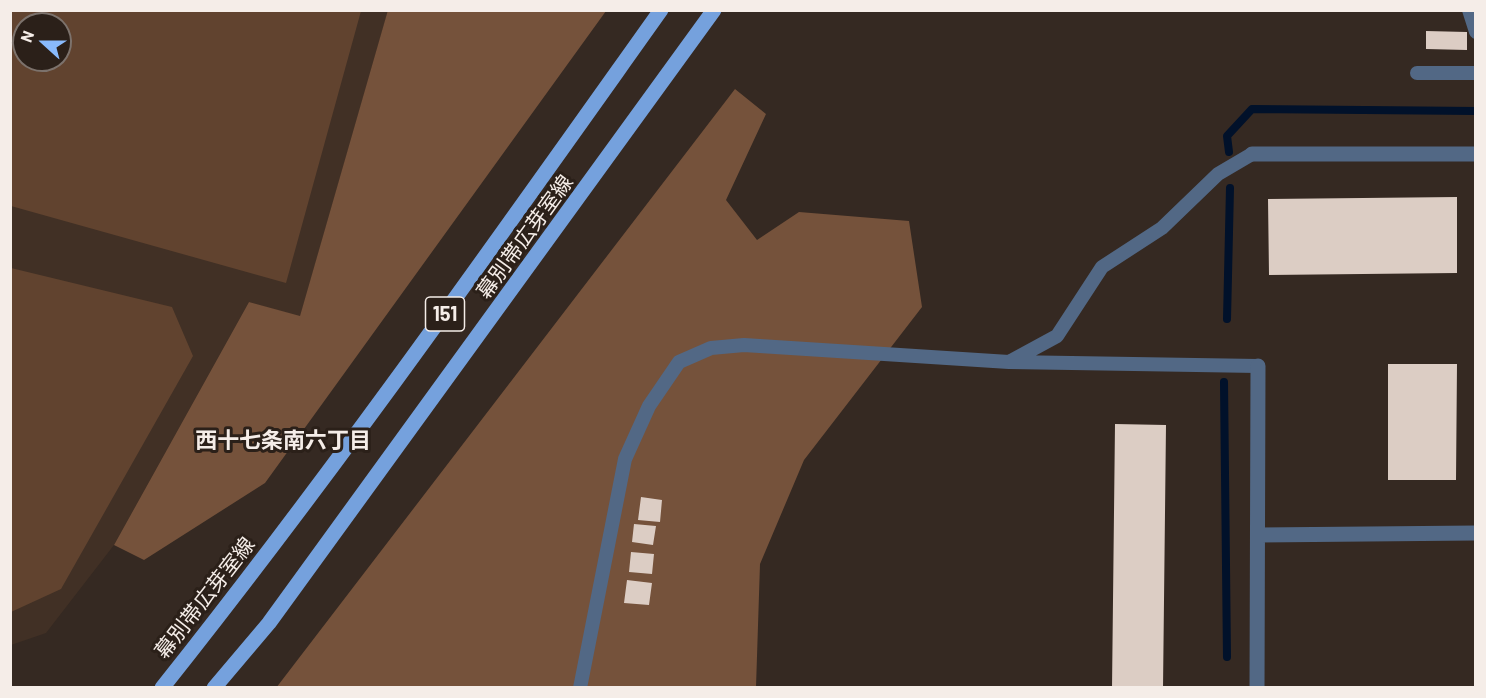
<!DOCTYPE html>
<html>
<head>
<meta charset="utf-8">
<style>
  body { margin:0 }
  #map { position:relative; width:1486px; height:698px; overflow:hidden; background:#352922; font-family:Barlow,sans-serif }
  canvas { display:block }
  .frame { position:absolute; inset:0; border:12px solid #f5ede8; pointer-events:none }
  .north { position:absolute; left:12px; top:12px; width:60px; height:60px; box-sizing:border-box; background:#2b2019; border:2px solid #7c726c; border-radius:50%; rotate:291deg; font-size:16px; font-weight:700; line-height:24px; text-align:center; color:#f5ede8 }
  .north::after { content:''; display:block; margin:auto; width:21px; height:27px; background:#89bafc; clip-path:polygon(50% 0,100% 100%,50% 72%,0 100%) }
</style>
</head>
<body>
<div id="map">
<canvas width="1486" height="698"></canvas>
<div class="frame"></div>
<div class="north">N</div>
</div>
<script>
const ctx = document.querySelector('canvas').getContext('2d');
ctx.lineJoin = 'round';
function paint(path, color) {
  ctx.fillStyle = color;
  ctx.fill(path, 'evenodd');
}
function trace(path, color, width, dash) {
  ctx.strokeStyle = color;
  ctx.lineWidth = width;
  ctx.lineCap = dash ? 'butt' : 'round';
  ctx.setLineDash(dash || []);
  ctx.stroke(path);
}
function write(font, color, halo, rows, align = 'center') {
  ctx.font = font + ' Barlow,"Noto Sans JP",sans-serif';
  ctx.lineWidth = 6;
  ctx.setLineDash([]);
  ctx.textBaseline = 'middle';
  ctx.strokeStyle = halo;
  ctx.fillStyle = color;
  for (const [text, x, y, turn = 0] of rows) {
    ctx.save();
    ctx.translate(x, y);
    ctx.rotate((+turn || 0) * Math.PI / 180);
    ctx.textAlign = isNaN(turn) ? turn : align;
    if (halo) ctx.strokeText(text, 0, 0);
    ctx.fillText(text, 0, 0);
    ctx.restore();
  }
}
paint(new Path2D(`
  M11,11H388L300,317L249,302L114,545L46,633L11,645ZM24,24H60V60H24Z`), '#413025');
paint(new Path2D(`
  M10,11H361L286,283L11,206ZM24,24H60V60H24Z
  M11,268L172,307L193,356L61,589L11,612Z`), '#61432f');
paint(new Path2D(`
  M388,10L606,11L265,483L144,560L114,545L249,302L300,316Z
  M735,89L766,114L726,200L757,240L799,212L909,221L922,307L804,460L760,564L756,687L276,688Z`), '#75523b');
trace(new Path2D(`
  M1229,152L1227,136L1252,109L1476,111
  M1227,319L1230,188
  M1224,382L1227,657`), '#01112a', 8);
paint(new Path2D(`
  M1426,31L1467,32V50L1426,49Z
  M1457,197V273L1269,275L1268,199Z
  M1388,364H1457L1456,480H1388Z
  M1115,424L1166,425L1163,688H1112Z
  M641,497L662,500L660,522L638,520Z
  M634,524L656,526L653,545L632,542Z
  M631,552L654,554L652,574L629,572Z
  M627,580L652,583L649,605L624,603Z`), '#dccdc4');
trace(new Path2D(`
  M1469,10L1476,32
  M1417,73H1476
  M1011,361L1057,336L1102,267L1162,228L1218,174L1252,154
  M580,688L625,459L649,406L679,362L711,348L744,345L1009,362L1258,366`), '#526885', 14);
trace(new Path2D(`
  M1252,154H1476
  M1259,535L1476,533
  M1257,688L1258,366`), '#526885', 15);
trace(new Path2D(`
  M162,688C337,468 498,239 661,10
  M214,688L269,623L714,10`), '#75a1dd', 15);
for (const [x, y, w] of [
  [445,314,39]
]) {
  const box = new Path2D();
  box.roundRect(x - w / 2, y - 17, w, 34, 4.5);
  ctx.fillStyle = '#2b2019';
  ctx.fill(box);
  trace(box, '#f5ede8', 1.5);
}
write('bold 20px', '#f5ede8', null, [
  ["151",445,314]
]);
write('21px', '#f5ede8', '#2b2019', [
  ["幕別帯広芽室線",525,237,-54],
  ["幕別帯広芽室線",205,598,-52]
]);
write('bold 22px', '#f5ede8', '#2b2019', [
  ["西十七条南六丁目",283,441]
]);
</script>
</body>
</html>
